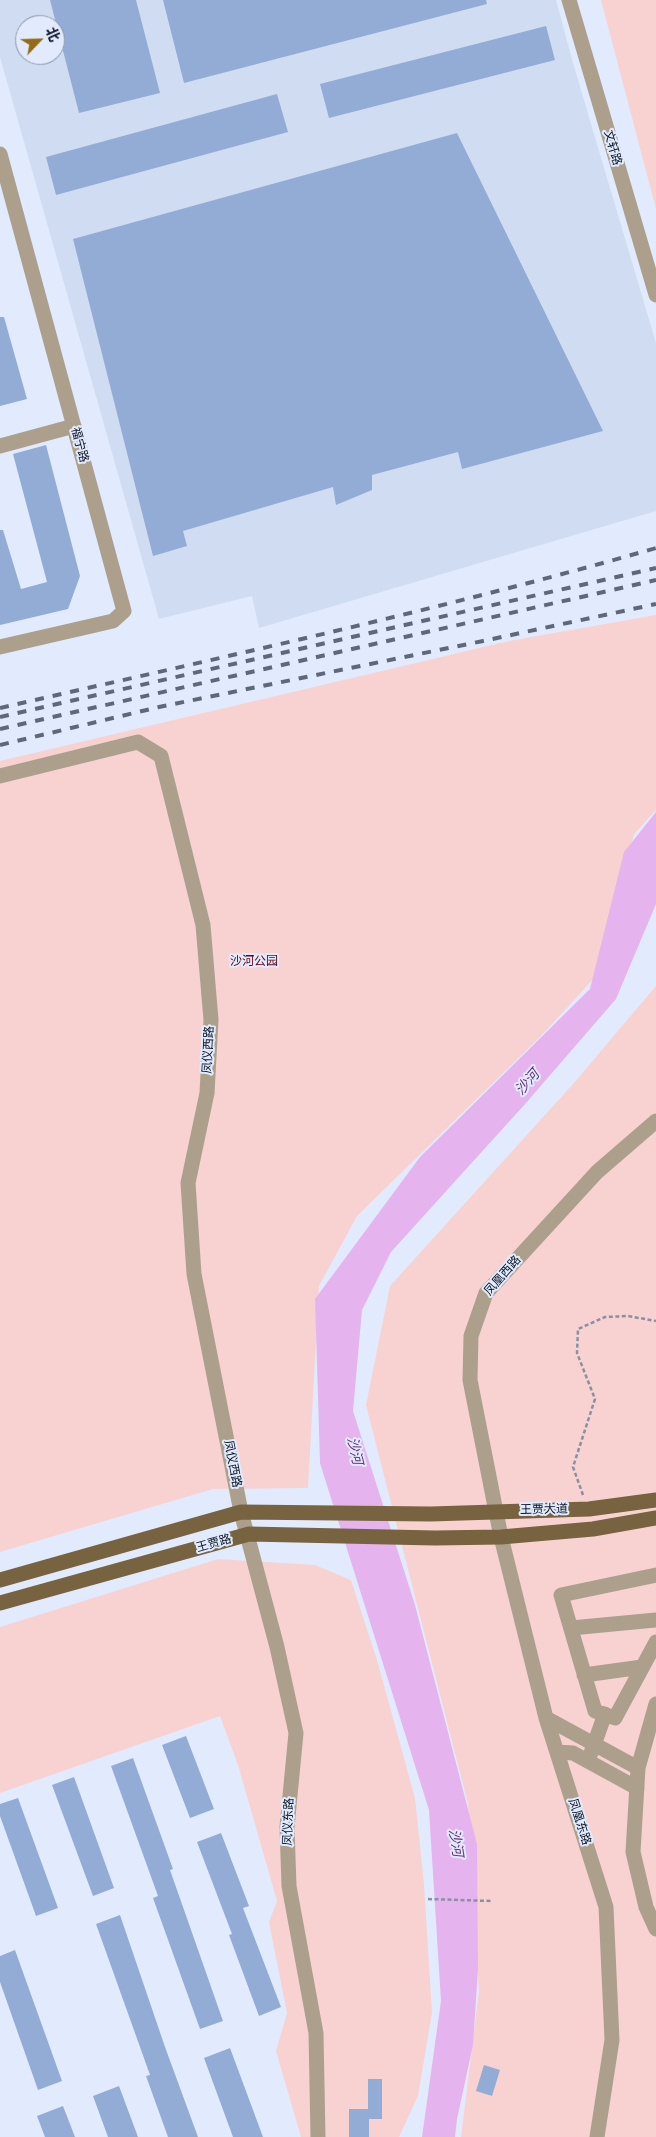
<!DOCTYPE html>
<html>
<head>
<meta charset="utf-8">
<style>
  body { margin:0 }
  #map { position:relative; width:656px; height:2137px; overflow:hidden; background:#e1ebfd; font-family:Poppins,"Noto Sans SC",sans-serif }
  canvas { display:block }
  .north { position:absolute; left:15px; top:15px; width:50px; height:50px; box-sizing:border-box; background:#e1ebfd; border:1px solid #8b95a5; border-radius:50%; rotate:66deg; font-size:14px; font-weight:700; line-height:20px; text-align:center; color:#0b1322 }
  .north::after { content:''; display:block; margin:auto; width:18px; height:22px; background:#936c14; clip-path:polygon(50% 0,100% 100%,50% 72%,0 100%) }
</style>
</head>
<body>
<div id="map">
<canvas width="656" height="2137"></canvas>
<div class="north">北</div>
</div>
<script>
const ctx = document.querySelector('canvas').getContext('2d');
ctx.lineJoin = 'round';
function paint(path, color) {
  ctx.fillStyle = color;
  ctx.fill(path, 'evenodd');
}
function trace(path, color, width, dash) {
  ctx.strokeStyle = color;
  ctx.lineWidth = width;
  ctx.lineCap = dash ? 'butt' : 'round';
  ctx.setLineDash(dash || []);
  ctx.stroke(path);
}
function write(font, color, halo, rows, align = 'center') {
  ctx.font = font + ' Poppins,"Noto Sans SC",sans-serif';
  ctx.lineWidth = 4;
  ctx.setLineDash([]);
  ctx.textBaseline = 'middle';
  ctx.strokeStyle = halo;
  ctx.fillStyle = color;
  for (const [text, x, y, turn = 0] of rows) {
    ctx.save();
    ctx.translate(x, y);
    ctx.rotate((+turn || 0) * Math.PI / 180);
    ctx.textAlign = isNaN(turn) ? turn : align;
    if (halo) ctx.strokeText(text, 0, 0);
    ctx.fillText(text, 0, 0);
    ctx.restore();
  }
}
paint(new Path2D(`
  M0,0H556L573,63L656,343V511L259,628L252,596L159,619L0,57ZM25,25H55V55H25Z`), '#d0dcf1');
paint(new Path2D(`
  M601,0H656V209Z
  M656,615V810L634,834L597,975L541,1036L357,1216L319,1286L308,1488L213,1489L0,1552V761L509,641Z
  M656,986V2137H461L479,1991L468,1804L366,1405L390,1286L573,1084Z
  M218,1559L315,1565L351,1580L377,1660L415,1798L424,1884L432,2013L418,2096L399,2137H301L276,2051L287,2013L269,1922L277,1901L238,1765L220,1716L0,1793V1627Z`), '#f8d2d1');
paint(new Path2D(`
  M656,812V904L616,999L526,1103L391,1252L362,1310L353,1411L415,1605L477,1844L478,1969L473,2045L457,2119L455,2137H422L441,2001L429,1810L320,1463L315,1299L420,1157L590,989L624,852Z`), '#e5b4ee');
paint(new Path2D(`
  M50,0H136L160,93L79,113Z
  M163,0H486L487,4L184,83Z
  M546,26L555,60L329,118L320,84Z
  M277,94L288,132L56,195L46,157Z
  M457,133L603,431L462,469L458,452L372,475V490L336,505L333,487L183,531L187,546L153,556L73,239Z
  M0,317H4L27,399L0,406Z
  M46,445L80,576L68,609L0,625V530H3L21,589L47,582L13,454Z
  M186,1736L214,1809L190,1818L162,1745Z
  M133,1758L173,1869L170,1870L223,2021L200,2029L153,1898L158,1896L111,1766Z
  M74,1777L114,1888L93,1896L52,1785Z
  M18,1798L58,1908L36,1916L0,1816V1804Z
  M221,1833L249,1906L243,1908L281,2007L259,2016L229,1935L232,1934L197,1842Z
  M120,1915L165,2047L198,2137H168L146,2076L150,2075L96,1924Z
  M15,1950L62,2081L38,2090L0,1982V1956Z
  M230,2048L263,2137H233L204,2058Z
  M484,2065L500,2070L492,2096L476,2091Z
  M368,2079H382V2119H369V2137H349V2109H368Z
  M119,2086L138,2137H108L93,2096Z
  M63,2106L75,2137H45L37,2116Z`), '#93acd6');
trace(new Path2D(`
  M583,1495L573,1467L595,1399L577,1353L578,1329L605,1317L628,1316L656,1321
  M428,1899L491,1901`), '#8891a2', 2.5, [4, 2.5]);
trace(new Path2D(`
  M569,0L656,295
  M0,154L124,611L113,621L0,647
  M0,446L74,426
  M0,776L138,742L161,756L203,925L211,1020L207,1093L188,1183L194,1274L241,1512L277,1647L296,1733L287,1827L289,1886L316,2033L318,2137
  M656,1575L561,1595L595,1711L615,1718L656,1642
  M571,1628L656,1620
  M584,1675L642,1667
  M656,1704L638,1768L633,1852L646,1907L656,1929
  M546,1718L638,1768
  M557,1752L573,1753L637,1788
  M591,1753L605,1714
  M597,2137L612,2040L606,1907L546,1718L501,1537L470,1380L471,1336L486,1293L597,1172L656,1121`), '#aca08d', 15);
trace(new Path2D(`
  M0,1580L241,1512L431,1514L589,1509L656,1500
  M0,1603L249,1534L435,1538L501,1537L593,1529L656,1518`), '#77633f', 15);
trace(new Path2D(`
  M0,708C219,658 440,610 656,548
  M0,717L656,568
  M0,729L656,580
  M0,745L159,707L483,641L656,604`), '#5f6878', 4, [9, 9]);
write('12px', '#0b1322', '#e1ebfd', [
  ["文轩路",612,148,74],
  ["福宁路",79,445,75],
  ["凤仪西路",209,1050,-87],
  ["凤凰西路",503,1276,-49],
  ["凤仪西路",232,1464,79],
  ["王贾大道",544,1510,-1],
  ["王贾路",214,1544,-16],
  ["凤仪东路",289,1822,-88],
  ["凤凰东路",579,1822,72]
]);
write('12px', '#640414', '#e1ebfd', [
  ["沙河公园",254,962]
]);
write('italic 14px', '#6b3176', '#e1ebfd', [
  ["沙河",528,1083,-49],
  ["沙河",354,1451,77],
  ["沙河",455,1843,81]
]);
</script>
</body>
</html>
